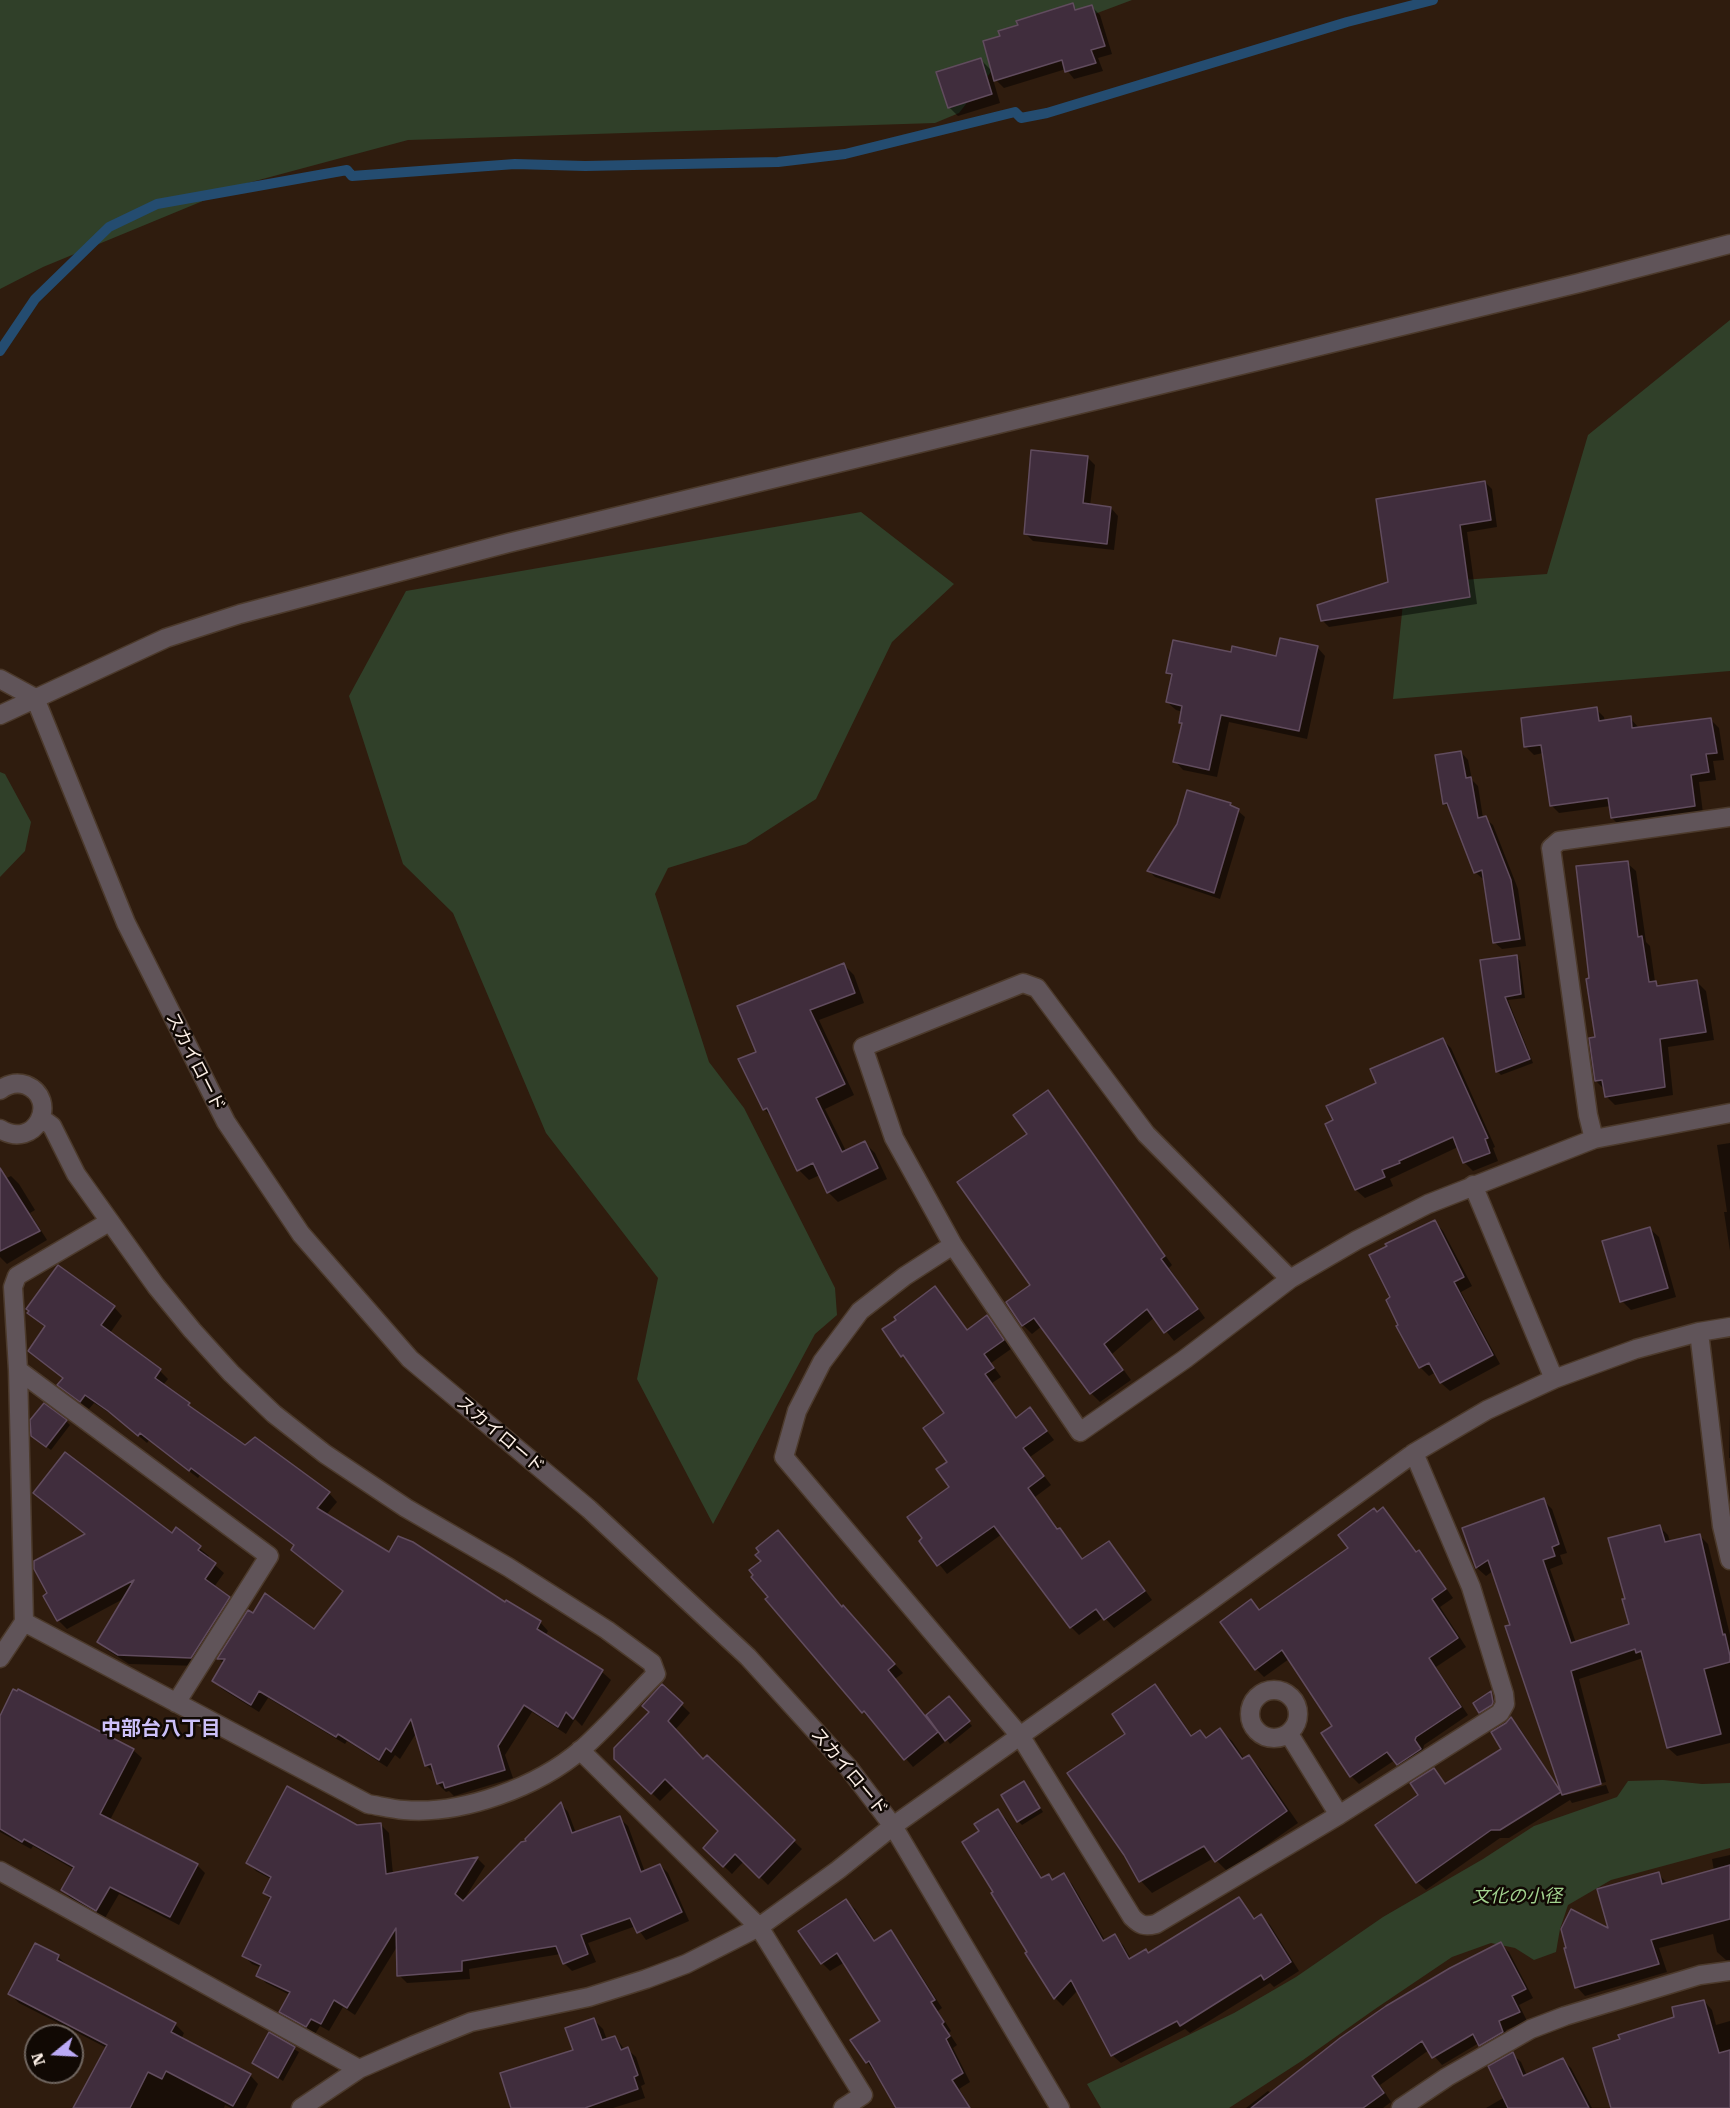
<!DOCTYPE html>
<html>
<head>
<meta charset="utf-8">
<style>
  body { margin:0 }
  #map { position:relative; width:1730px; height:2108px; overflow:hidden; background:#2f1c0e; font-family:"Roboto Serif",serif }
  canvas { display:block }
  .north { position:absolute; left:24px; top:2024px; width:60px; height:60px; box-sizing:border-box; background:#110904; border:2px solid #6f655f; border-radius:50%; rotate:252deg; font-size:16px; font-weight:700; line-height:24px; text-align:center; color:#fdf0e7 }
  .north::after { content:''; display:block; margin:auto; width:21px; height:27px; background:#bbaaf6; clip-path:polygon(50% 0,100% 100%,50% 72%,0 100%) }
</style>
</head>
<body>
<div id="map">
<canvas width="1730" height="2108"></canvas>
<div class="north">N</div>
</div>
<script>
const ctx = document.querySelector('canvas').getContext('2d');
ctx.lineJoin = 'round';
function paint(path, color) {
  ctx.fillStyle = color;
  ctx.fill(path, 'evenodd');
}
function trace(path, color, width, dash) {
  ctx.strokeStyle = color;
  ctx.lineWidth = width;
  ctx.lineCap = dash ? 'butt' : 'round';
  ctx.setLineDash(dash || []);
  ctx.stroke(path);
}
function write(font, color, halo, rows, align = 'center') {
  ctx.font = font + ' "Roboto Serif","Noto Sans JP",serif';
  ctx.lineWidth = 5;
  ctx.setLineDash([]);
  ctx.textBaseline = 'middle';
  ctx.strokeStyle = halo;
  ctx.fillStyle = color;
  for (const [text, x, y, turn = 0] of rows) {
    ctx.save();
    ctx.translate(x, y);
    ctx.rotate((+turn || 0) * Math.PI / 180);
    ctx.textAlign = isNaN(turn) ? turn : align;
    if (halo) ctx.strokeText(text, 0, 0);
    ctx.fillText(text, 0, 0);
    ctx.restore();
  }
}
paint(new Path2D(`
  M0,0H1132L1012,45L959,113L935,123L408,140L244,184L43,267L0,289Z
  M1730,320V671L1393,699L1405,584L1547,574L1588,435Z
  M861,512L954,584L892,642L816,799L746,844L668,868L655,894L709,1062L744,1108L835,1288L837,1315L815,1334L713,1524L637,1379L658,1278L546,1133L453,913L403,864L349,696L406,591Z
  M0,772L5,774L31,822L25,851L0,877Z
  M1663,1780L1702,1784L1730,1783V1848L1611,1880L1568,1905L1560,1929L1556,1952L1534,1960L1515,1948L1491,1943L1452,1957L1375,2009L1303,2060L1229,2108H1101L1087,2084L1234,2013L1296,1977L1383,1917L1483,1859L1534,1826L1617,1797L1628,1781Z`), '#304029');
paint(new Path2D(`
  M1072,5L1078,11L1092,7L1100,15L1112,54L1098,58L1103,71L1074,79L1066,69L1004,88L992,76L1000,103L958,116L949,107L980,59L994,73L1002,38Z
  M1087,457L1095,465L1090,506L1111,508L1118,516L1114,550L1033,541L1026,534Z
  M1485,482L1492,489L1497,527L1467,532L1477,604L1329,627L1322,620L1389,583Z
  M1317,647L1325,656L1307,739L1229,722L1217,777L1183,770L1175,761L1183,724V712L1176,710L1167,702L1173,678L1168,673L1232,654L1277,658Z
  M1596,709L1604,717L1605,722L1630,718L1639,728L1711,720L1719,728L1724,760L1713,761L1716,780L1699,782L1703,813L1620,826L1612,818L1611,806L1559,813L1551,805L1543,753L1534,755L1526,747Z
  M1461,752L1468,760L1472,780L1478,786L1483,818H1485L1493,825L1518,889L1526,946L1502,949L1494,942L1485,879H1483L1475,872L1451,810L1444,803Z
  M1230,804L1245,817L1220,899L1155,877L1149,871Z
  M1627,863L1636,871L1646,942L1650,946L1655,982L1661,987L1697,982L1706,991L1714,1040L1668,1047L1673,1095L1615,1105L1606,1096L1605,1090L1596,1081V1038L1591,980Z
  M1516,956L1520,961L1525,998L1508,1000L1533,1063L1501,1075L1497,1071L1482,961Z
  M844,965L854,975L864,1003L819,1020L854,1095L825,1109L846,1151L864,1142L875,1153L887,1179L838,1202L828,1192L820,1175L809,1180L799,1170L774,1119L764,1109L758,1053Z
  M1442,1039L1451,1048L1495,1147L1493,1148L1498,1161L1473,1171L1464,1162L1458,1147L1390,1179L1393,1186L1365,1198L1356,1190L1327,1124L1335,1121L1378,1084Z
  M1048,1092L1056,1101L1172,1265L1169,1268L1205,1318L1174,1341L1155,1317L1112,1354L1131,1380L1100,1402L1091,1393L1042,1326L1032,1334L1023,1325L1008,1303L1032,1285L1029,1135Z
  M1730,1143V1251L1724,1212H1727L1717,1145Z
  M11,1176L19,1184L35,1210L30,1213L47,1240L7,1264L0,1257V1181Z
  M1435,1222L1443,1231L1472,1286L1461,1292L1500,1364L1450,1391L1441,1383L1436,1372L1429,1376L1420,1367L1400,1325L1392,1298Z
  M1649,1228L1659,1237L1676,1297L1631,1310L1622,1301Z
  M935,1288L968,1331L987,1317L995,1326L1011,1349L991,1363L1001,1377L992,1383L1017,1418L1030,1409L1054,1440L1030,1457L1051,1485L1035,1497L1059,1530L1084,1560L1109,1543L1117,1551L1152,1600L1114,1628L1104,1617L1079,1635L1071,1627L1002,1534L947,1574L921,1541L951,1487L946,1414L910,1364L902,1356L898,1320Z
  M114,1307L122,1316L110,1333L160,1371L168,1379L163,1385L197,1412L245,1447L255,1439L329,1493L337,1502L326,1515L389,1554L505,1604L540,1622L548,1631L545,1636L602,1672L611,1680L582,1726L575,1719L566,1734L532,1712L505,1755L513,1778L454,1796L449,1791L446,1792L438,1784L435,1774L426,1765L417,1732L400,1759L395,1755L387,1767L347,1741L345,1744L268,1698L259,1712L222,1689L214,1681L224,1664L219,1659L315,1631L344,1592L301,1558L293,1550L295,1546L200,1475L198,1478L149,1440L147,1443L119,1419L94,1403L89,1409L68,1393L59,1385L64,1379L30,1351L46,1328L29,1313Z
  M1730,1415V1458H1729Z
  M66,1421L70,1425L51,1450L37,1440Z
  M35,1493L173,1535L177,1530L209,1556L207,1558L224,1573L214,1587L237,1607L200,1666L129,1664L107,1650L99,1642L125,1598L67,1629L58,1620L49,1594L86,1535Z
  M1543,1500L1552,1509L1567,1553L1560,1555L1563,1564L1550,1569L1576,1643L1630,1625L1626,1600L1659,1526L1668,1535L1670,1542L1699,1535L1708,1544L1730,1635V1743L1677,1756L1668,1748L1643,1658L1579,1679L1606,1782L1566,1792V1795L1606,1785L1609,1793L1572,1803L1570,1800L1509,1838H1500L1426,1890L1417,1882L1420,1795L1434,1770L1447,1785L1503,1750L1511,1719L1519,1727L1561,1791L1512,1626L1493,1571L1486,1576L1477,1568L1464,1529Z
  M1383,1509L1418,1553L1427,1561L1453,1598L1440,1607L1466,1647L1436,1667L1468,1715L1424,1745L1423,1749L1429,1758L1406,1772L1395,1760L1359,1784L1351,1776L1335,1726L1289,1659L1264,1677L1256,1669L1251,1601L1260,1611L1350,1548L1378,1513Z
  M842,1608L851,1616L903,1673L895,1679L926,1717L949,1698L972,1726L950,1744L947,1740L913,1767L872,1719L871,1720L863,1712Z
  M662,1686L690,1713L675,1730L703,1761L707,1757L802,1849L768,1885L744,1861L732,1874L705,1848L720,1831L675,1786L660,1801L616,1758L651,1713Z
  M1154,1686L1166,1698L1193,1737L1200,1732L1207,1739L1220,1730L1232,1741L1245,1760L1249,1757L1260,1768L1298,1823L1228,1872L1214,1858L1152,1893L1141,1881L1126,1854L1127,1734Z
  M0,1719L133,1750L142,1758L110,1820L197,1865L205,1873L179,1925L119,1894L105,1918L71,1899L63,1890L75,1870L33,1846L31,1849L0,1832Z
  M1027,1787L1043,1812L1022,1825L1018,1821Z
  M561,1804L568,1812L576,1833L619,1818L628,1826L645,1872L660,1865L668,1873L689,1921L646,1940L636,1926L588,1943L596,1962L572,1971L564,1963L561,1954L469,1969L470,1979L407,1983L399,1975L398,1945L355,2015L343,2007L329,2031L320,2026L315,2034L289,2020L281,2012L290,1995L266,1983L258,1975L262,1968L252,1964L244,1956L271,1900L264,1893L271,1879L256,1871L248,1863L356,1827L381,1825L389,1833L393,1874L477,1858L485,1866L463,1901L528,1842Z
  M998,1811L1006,1819L1043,1879L1048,1876L1054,1881L1063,1875L1072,1884L1106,1942L1114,1936L1123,1945L1131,1959L1149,1954L1239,1898L1256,1920L1261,1916L1270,1925L1299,1971L1274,1987L1270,1983L1190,2033L1185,2029L1121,2063L1112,2055L1078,1990L1063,2006L1055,1998L995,1892L981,1831Z
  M1730,1855V1960H1726L1717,1952L1713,1934L1659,1948L1667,1972L1585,1996L1577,1987L1611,1931L1658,1874L1667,1883L1714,1871L1712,1859Z
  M846,1901L855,1909L876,1942L891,1932L899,1941L942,2008L938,2011L951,2031L949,2033L957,2045L953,2048L970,2082L959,2089L971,2108H900L852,2041L882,2021L845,1962L830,1971L822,1963Z
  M1500,1944L1509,1952L1533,1998L1519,2005L1527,2021L1506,2030L1511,2040L1488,2053L1479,2043L1442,2065L1429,2050L1380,2085L1391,2102L1383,2108H1246L1268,2091L1272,2094Z
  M36,1945L58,1957L67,1965L175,2024L184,2033L181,2039L250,2075L258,2084L246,2108H231L225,2105L224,2108H75L107,2048L19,2003L10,1994Z
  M1704,2001L1712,2010L1716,2025L1730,2021V2108H1612L1676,2018Z
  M594,2020L603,2029L607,2040L615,2037L625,2050L627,2049L636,2057L645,2084L641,2086L645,2098L613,2108H513L575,2051Z
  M269,2034L299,2052L283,2081L254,2063Z
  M1512,2054L1521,2062L1527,2076L1562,2060L1571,2068L1592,2108H1486L1505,2097Z`), '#0007');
trace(new Path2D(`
  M0,351L35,299L109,227L157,204L347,170L352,176L515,164L585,166L778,162L845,154L1015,112L1021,118L1047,113L1347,22L1433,0`), '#244c70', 10);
const building = new Path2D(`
  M1073,3L1075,10L1092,5L1105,46L1091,50L1096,63L1065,72L1062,60L994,81L983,41L1000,36L998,31L1018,25L1016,21Z
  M981,58L992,94L948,108L936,72Z
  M1031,450L1088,456L1083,503L1111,507L1107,544L1024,534Z
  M1485,481L1491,520L1460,525L1470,597L1321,621L1317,605L1388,582L1376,499Z
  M1280,638L1318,646L1299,731L1221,715L1209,770L1173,762L1182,723H1179L1182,706L1166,702L1172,674L1166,673L1173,640L1231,652L1232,646L1276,656Z
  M1597,707L1599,721L1631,716L1632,728L1711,718L1717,753L1706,754L1709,772L1691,775L1695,806L1611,818L1608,798L1550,806L1541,745L1524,747L1521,718Z
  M1461,751L1466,778L1471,777L1478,818L1486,816L1511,880L1520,939L1493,943L1482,870L1474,873L1447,803L1443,804L1435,755Z
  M1187,790L1231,803L1230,805L1239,809L1214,893L1147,871L1177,824Z
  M1628,861L1638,937L1642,936L1649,982L1656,981L1657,986L1697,980L1706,1032L1660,1039L1665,1087L1605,1097L1602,1080L1595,1081L1589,1038L1595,1037L1586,979L1589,978L1576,866Z
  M1517,955L1521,994L1505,997L1530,1059L1496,1072L1480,960Z
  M844,963L855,993L810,1010L845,1084L816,1098L842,1152L865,1141L878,1168L827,1193L813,1163L797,1171L767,1108L763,1110L738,1059L756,1052L737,1006Z
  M1443,1038L1488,1138L1485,1139L1490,1153L1463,1163L1453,1137L1399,1161L1400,1163L1382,1170L1385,1177L1355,1190L1325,1124L1333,1120L1326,1106L1376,1083L1370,1069Z
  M1048,1090L1165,1256L1161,1259L1198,1309L1164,1333L1147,1309L1104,1344L1123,1370L1090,1394L1034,1318L1022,1326L1006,1302L1030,1285L957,1182L1027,1134L1013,1115Z
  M0,1168L40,1231L0,1251Z
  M1435,1220L1464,1277L1454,1282L1493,1355L1440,1383L1429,1363L1419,1368L1396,1326L1398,1325L1386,1300L1390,1297L1369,1255L1387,1246L1385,1244Z
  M1650,1227L1668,1288L1620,1302L1602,1241Z
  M58,1265L115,1306L101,1325L161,1369L155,1378L190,1403L188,1405L245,1445L255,1437L330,1492L317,1508L389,1552L398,1536L413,1542L505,1602L506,1600L541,1621L537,1629L603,1670L573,1719L566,1712L558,1727L524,1705L498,1746L505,1770L445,1788L443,1782L437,1784L431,1764L425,1766L411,1719L391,1752L386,1748L379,1760L338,1734L336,1737L259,1691L251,1705L212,1681L225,1659H217L248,1610L253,1613L265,1593L314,1629L343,1591L291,1550L294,1545L191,1468L189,1471L140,1433L138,1436L108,1411L85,1395L80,1402L57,1385L63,1378L28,1351L45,1326L27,1313L29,1311L26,1309Z
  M935,1286L967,1330L987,1315L1004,1340L984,1354L994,1368L985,1374L1016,1418L1030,1407L1047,1431L1023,1448L1044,1476L1028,1488L1057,1529L1060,1528L1082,1559L1109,1541L1145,1591L1104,1620L1096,1609L1070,1628L994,1526L937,1566L919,1541L922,1538L907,1517L949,1487L936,1469L947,1462L923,1428L944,1413L903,1355L901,1357L882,1329L896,1320L894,1317Z
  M44,1403L67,1420L46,1447L31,1436L30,1420Z
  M65,1452L172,1533L176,1527L201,1546L198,1550L216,1563L205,1579L230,1597L191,1658L118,1655L97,1642L134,1580L57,1621L43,1596L47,1593L34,1569V1561L85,1534L33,1493Z
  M1544,1498L1559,1544L1552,1547L1555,1556L1543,1560L1571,1643L1629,1624L1622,1599H1625L1608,1538L1660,1525L1665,1542L1700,1534L1723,1635L1725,1634L1730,1656V1662L1704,1669L1721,1734L1667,1748L1641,1651L1636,1653L1635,1649L1571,1671L1601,1784L1562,1795L1505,1626L1510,1625L1488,1560L1476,1568L1462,1528Z
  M1383,1507L1416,1552L1419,1550L1446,1589L1432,1599L1458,1638L1429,1658L1461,1707L1416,1737L1415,1740L1421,1749L1397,1765L1387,1752L1350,1777L1321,1733L1332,1726L1282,1650L1255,1670L1220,1622L1251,1599L1259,1610L1348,1548L1338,1535L1374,1508L1377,1512Z
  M778,1530L842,1607L843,1605L895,1664L888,1670L938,1732L904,1760L864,1711L862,1713L765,1599L768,1597L751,1577L753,1575L749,1570L761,1561L755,1555L759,1552L756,1548Z
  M662,1684L683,1703L668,1721L703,1759L707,1755L795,1840L759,1878L735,1854L723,1867L703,1848L718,1831L665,1779L651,1794L614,1759V1748L649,1712L642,1706Z
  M1155,1684L1191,1736L1200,1730L1206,1738L1220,1728L1242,1759L1249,1755L1287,1811L1215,1862L1204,1846L1139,1882L1124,1855L1067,1773L1125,1734L1112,1714Z
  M13,1689L17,1691L18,1689L134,1749L100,1814L198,1864L170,1917L110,1887L96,1911L61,1890L74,1867L24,1839L22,1842L0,1829V1716Z
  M1491,1691L1493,1702L1492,1705L1479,1713L1473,1703Z
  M949,1696L970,1721L945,1741L926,1715Z
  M1511,1717L1561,1792L1500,1830H1491L1416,1883L1375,1825L1418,1795L1410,1783L1434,1768L1445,1784L1501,1749L1491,1732L1506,1723Z
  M1024,1781L1040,1808L1017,1822L1001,1795Z
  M287,1786L357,1825L381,1823L386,1874L478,1857L455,1894L463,1901L521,1842L526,1841L525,1839L561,1802L572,1833L620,1816L641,1872L660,1864L682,1912L637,1933L630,1918L581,1935L588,1954L563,1964L556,1946L462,1961V1971L397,1976L396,1928L347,2008L334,2000L321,2024L311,2019L306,2027L279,2012L290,1992L256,1976L261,1965L242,1956L271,1897L263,1893L271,1877L246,1863Z
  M998,1809L1041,1878L1049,1874L1052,1880L1064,1873L1103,1941L1115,1934L1129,1959L1146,1949L1148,1953L1239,1897L1254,1919L1261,1914L1291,1962L1264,1980L1261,1975L1180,2026L1177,2021L1111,2056L1071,1980L1054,1999L1025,1953L1027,1952L991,1893L993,1892L962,1842L979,1831L974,1824Z
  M1730,1865V1919L1651,1940L1659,1964L1575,1988L1564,1948H1566L1561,1929L1571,1909L1608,1928L1597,1889L1659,1872L1662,1884Z
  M846,1899L874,1941L891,1930L935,2000L931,2002L944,2022L942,2024L950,2036L946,2039L963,2073L952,2080L970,2108H896L869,2061L866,2063L850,2040L880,2021L837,1953L821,1964L798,1931Z
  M1501,1942L1526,1989L1512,1996L1520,2012L1499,2021L1503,2032L1479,2046L1473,2034L1432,2058L1422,2041L1372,2076L1384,2093L1363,2108H1251L1340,2038L1386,2006L1450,1968Z
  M35,1943L59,1955L57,1960L176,2023L171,2032L251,2074L233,2106L166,2071L162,2079L148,2072L130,2108H73L107,2045L8,1994Z
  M1704,2000L1719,2053L1730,2050V2108H1611L1593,2048L1620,2039L1618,2035L1674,2017L1672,2007Z
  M594,2018L602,2040L615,2036L621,2050L628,2047L638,2075L634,2077L638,2089L585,2108H511L500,2073L573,2050L565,2028Z
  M269,2032L295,2047L278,2078L252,2063Z
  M1513,2052L1523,2076L1563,2058L1589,2108H1508L1488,2066Z`);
paint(building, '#402d3d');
trace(building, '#614c5e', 1.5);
const minor = new Path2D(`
  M0,679L35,698
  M35,698L126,923L226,1122L301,1234L410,1359L589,1509L748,1657L848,1767L893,1826L1060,2108
  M0,715L166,638L240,614L508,543L1579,283L1730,244
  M0,1090C8,1084 17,1082 26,1085C60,1099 36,1151 0,1129
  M1594,1139L1588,1115L1551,848L1559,841L1730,817
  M1473,1185L1554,1379
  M953,1245L905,1276L860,1311L822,1362L797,1411L784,1457L1021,1737L1132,1917C1140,1925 1144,1927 1156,1924L1339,1815L1500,1713L1505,1704L1504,1694L1471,1587L1414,1453
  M1290,1279L1146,1134L1037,988L1023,983L863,1047L894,1138L953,1245L1080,1432L1185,1359L1290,1279L1357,1240L1428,1204L1594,1139L1730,1113
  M1699,1332L1722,1526L1730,1560
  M18,1370L269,1556L176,1703
  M24,1622L368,1804C380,1806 392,1809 404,1810C462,1815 538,1787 582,1749C608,1726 631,1699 656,1674L652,1663L607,1630L508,1567L406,1508L325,1454L274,1414L231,1373L192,1330L156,1286L76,1174L52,1126L41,1118
  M0,1658L24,1622L18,1370L13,1287L17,1276L109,1222
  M1250 1714a24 24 0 1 1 48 0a24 24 0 1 1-48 0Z
  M1289,1734L1339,1815
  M580,1750L759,1927L863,2095L843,2108
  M0,1871L359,2069
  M301,2108L359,2069L414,2045L471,2022L589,1997L646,1979L686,1964L759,1927L838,1870L893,1826L1206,1604L1414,1453L1487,1410L1554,1379L1636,1349L1699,1332L1730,1327
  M1401,2108L1447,2077L1531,2029L1565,2016L1700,1975L1730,1971`);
trace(minor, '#4c3a2c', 21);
trace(minor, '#605459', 18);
write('18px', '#fdf0e7', '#110904', [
  ["スカイロード",195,1062,63],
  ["スカイロード",500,1435,40],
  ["スカイロード",849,1772,50]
]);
write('italic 18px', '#a2d38f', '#110904', [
  ["文化の小径",1517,1897]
]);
write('bold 20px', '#ccc0f9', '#110904', [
  ["中部台八丁目",161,1729]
]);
</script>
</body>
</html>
